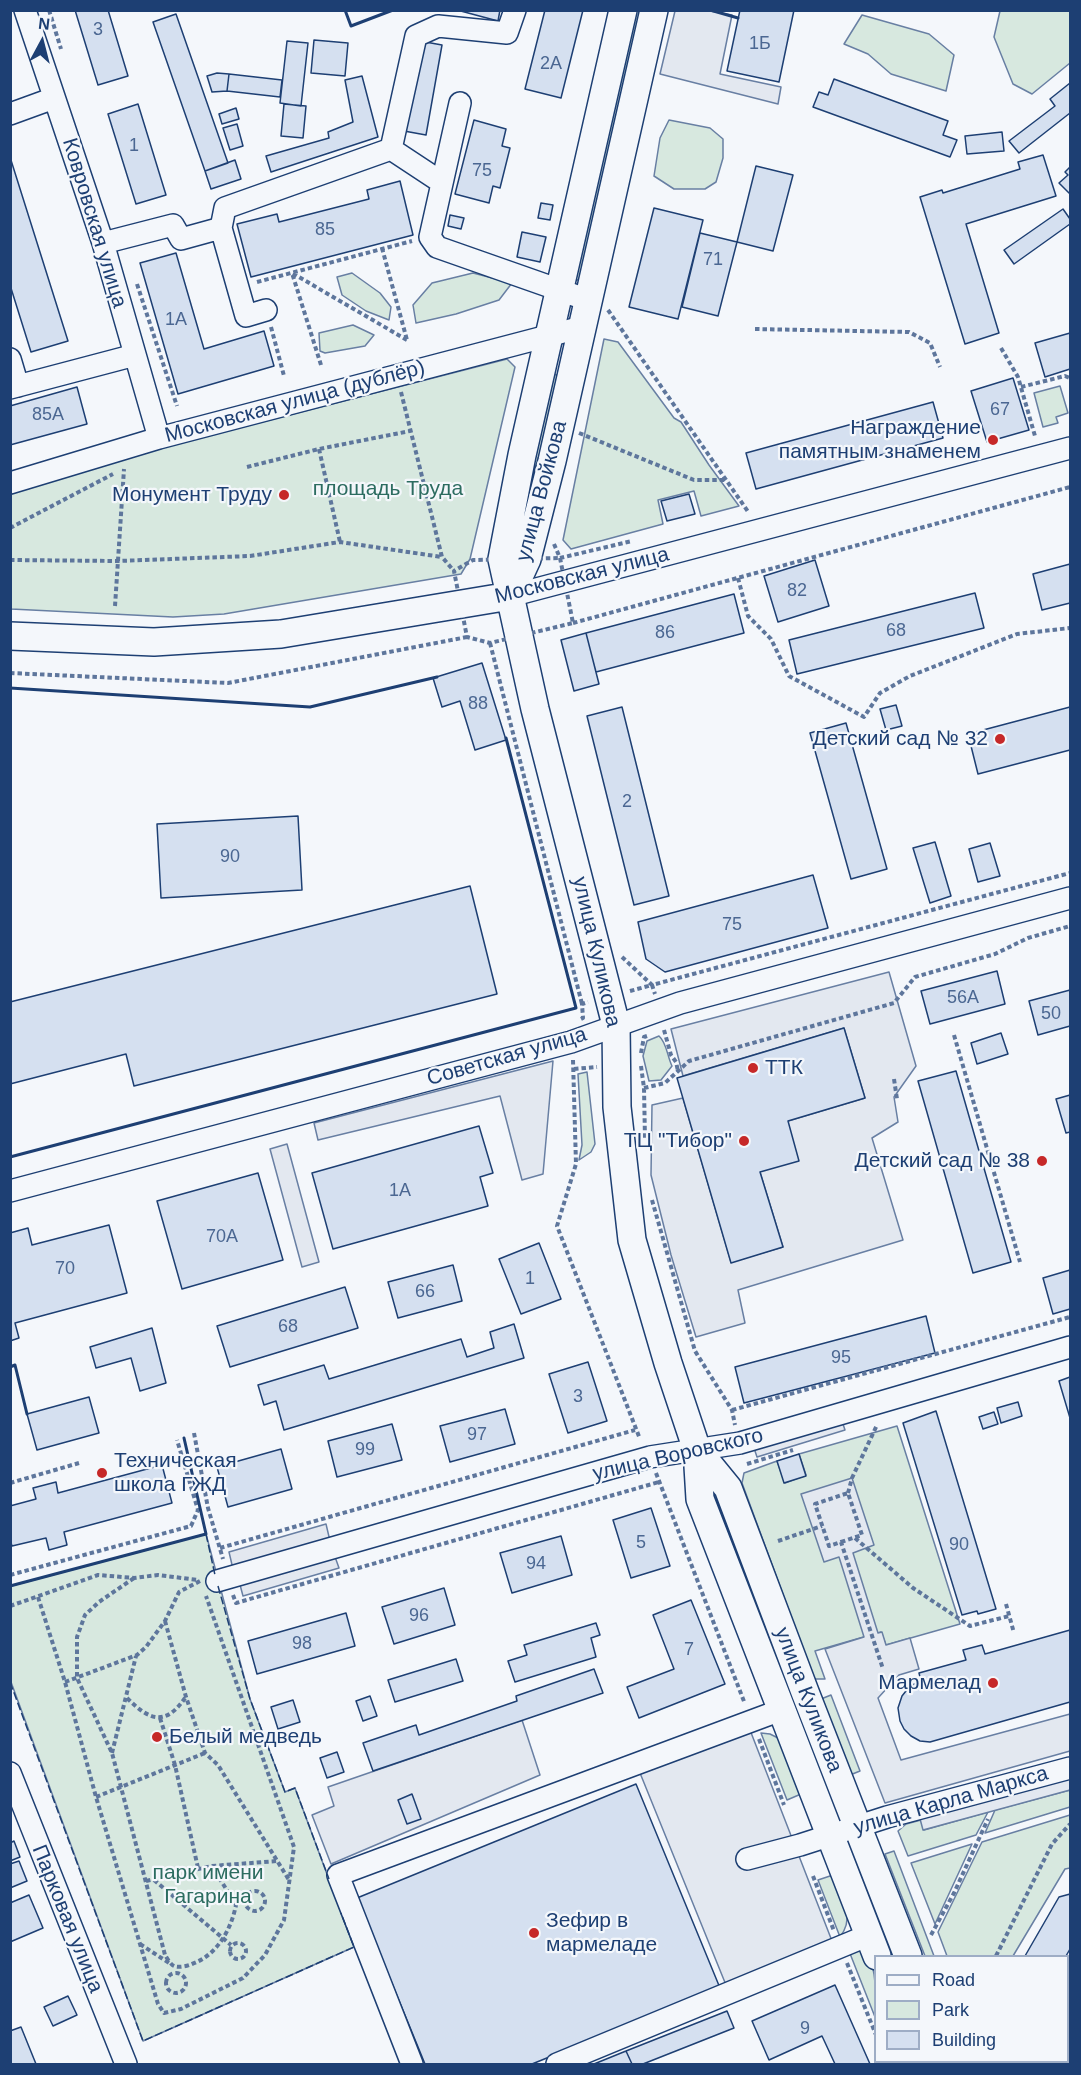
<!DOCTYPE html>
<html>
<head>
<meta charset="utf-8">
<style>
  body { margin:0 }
  #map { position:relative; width:1081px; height:2075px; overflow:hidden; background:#f4f7fb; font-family:Helvetica,sans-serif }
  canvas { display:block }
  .frame { position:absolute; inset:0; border:12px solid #1d3f73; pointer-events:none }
  .legend { position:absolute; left:874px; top:1955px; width:195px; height:108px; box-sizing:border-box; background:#f4f7fb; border:2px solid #9eadc5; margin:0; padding:8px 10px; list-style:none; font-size:18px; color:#1d3f73 }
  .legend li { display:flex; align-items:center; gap:12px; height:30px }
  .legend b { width:30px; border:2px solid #9eadc5 }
  .north { position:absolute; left:12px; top:12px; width:60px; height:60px; -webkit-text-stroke:4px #f4f7fb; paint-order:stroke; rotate:7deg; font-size:16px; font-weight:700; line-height:24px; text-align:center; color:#1d3f73 }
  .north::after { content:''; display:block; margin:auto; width:21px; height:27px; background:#1d3f73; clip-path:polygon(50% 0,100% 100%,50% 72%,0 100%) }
</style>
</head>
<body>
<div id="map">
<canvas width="1081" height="2075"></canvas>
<div class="frame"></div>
<ul class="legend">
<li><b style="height:8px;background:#f4f7fb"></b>Road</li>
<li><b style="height:16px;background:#d7e8df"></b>Park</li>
<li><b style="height:16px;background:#d5e0f0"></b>Building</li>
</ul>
<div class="north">N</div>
</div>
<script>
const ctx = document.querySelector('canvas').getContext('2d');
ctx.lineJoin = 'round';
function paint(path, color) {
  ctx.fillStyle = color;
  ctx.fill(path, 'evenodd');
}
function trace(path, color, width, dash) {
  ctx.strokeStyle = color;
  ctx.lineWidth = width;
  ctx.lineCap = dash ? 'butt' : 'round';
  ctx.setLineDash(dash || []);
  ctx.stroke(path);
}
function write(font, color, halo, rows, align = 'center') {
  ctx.font = font + ' Helvetica,sans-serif';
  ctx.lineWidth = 4.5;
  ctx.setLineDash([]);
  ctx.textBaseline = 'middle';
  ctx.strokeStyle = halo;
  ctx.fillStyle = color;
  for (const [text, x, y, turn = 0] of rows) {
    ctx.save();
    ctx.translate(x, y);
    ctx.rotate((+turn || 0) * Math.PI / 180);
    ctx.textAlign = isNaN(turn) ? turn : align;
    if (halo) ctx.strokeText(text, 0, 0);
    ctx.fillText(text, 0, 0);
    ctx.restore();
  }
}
const green = new Path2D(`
  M633,11H644L580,281L575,279Z
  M1000,11H1070V63L1032,94L1013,84L994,37Z
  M862,15L929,34L954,55L946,91L891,74L868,54L844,44Z
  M669,120L710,128L723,139V158L716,182L705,189H674L654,176L660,138Z
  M352,273L380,293L391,307L389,320L366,311L342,295L337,277Z
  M473,273L512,283L499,300L456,314L416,323L413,305L432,283Z
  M353,325L374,335L365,346L325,353L320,351L319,333Z
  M604,339L618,342L674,418L681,422L709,465L739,506L701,516L694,491L658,500L663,524L571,549L563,540Z
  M507,359L515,367L470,559L461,574L224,614L173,617L11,609V491L176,444Z
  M551,374L557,375L558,379L534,482L531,485L526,484Z
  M1060,386L1068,413L1056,417L1058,423L1043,427L1034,393Z
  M659,1036C667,1043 667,1056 672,1066L661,1080L649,1081L643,1056L647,1041Z
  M587,1072L595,1144L591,1152L579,1160L582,1145L578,1074Z
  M897,1426L960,1624L886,1645L881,1632L815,1651L825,1679H814L742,1483L744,1473L777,1461L785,1483L806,1475L799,1454Z
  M716,1480L830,1785L821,1788L704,1484Z
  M206,1534L250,1699L285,1792L295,1788L354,1947L143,2041L11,1682V1586Z
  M831,1695L860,1771L850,1775L821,1699Z
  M761,1733L770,1734L778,1738L801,1794L787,1800Z
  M1070,1790V1807L985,1833L995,1810Z
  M988,1812L976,1835L908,1856L898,1831L906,1824L921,1820L924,1830Z
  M1070,1815V1868L1065,1869L1013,1956H947L938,1932L982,1842Z
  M972,1844L935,1924L911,1863Z
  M894,1851L934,1956H925L885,1854Z
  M833,1875C842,1897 856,1916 840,1937L818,1880Z
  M861,1948C879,1961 875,1997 875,2017L849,1951Z`);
paint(green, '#d7e8df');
trace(green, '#687fa3', 1.5);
const parking = new Path2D(`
  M675,11H710L732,15L720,74L781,87L778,104L660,74Z
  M889,972L916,1066L894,1097L898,1122L872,1138L903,1240L738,1290L745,1323L696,1337L671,1255L651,1175L652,1105L683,1098L731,1262L783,1247L760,1172L788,1121L865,1098L844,1028L683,1076L671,1029Z
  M553,1061L543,1174L522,1180L500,1096L318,1140L314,1123Z
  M287,1144L319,1262L302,1267L270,1149Z
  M840,1415L845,1430L757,1457L752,1442Z
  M852,1478L874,1545L853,1553L878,1633L882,1632L886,1645L910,1638L919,1669L899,1675L878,1698L901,1760L1070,1714V1751L885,1803L825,1649L864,1637L839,1557L824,1562L801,1494Z
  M326,1524L330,1541L233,1569L229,1552Z
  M334,1554L339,1568L243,1596L239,1581Z
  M522,1720L540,1775L331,1864L312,1815L334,1806L328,1787Z
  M750,1730L832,1941L726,1985L640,1773Z
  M1070,1774V1790L923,1830L919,1815Z`);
paint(parking, '#e3e8f0');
trace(parking, '#687fa3', 1.5);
const building = new Path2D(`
  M75,10H108L128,76L98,85Z
  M457,10H500L498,21Z
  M545,10H583L561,98L525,89Z
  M740,10H794L779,82L727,71Z
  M176,14L228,163L205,171L153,22Z
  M314,40L348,43L345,76L311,73Z
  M287,41L308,43L301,106L280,103Z
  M420,41L442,45L426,135L404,131Z
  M217,73L229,74L227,91L212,92L207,76Z
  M229,74L282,80L280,97L227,91Z
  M362,76L378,137L271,172L266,156L329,138L328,132L353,122L345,80Z
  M834,79L948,121L943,135L957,140L950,157L813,107L819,92L828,95Z
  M1070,83V113L1019,153L1009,141L1055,106L1050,99Z
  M138,104L166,195L136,204L108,114Z
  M284,104L306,106L303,138L281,136Z
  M236,108L239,119L222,124L219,114Z
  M474,120L506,129L502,146L510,148L500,188L493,186L489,203L455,194Z
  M237,124L243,146L230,150L223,128Z
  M1002,132L1004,151L967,154L965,136Z
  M1043,155L1056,196L966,224L999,333L965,344L920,197L942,190L943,193L1020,169L1018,162Z
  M10,157L68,341L31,352L10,285Z
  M235,160L241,179L211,189L205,171Z
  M756,166L793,175L773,251L737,242Z
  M1070,167V192L1069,193L1059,183L1068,175L1065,172Z
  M400,181L413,235L251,277L237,224L277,214L279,222L369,199L367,190Z
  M541,203L553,205L550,220L538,218Z
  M654,208L703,220L678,319L629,307Z
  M1063,209L1070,219V224L1014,264L1004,250Z
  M450,215L464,218L461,229L448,226Z
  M522,232L546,237L540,262L517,257Z
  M700,233L737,242L718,316L682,307Z
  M176,253L204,349L264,331L274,366L178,394L140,263Z
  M1070,333V369L1045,377L1035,343Z
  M1013,378L1029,430L987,442L971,391Z
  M77,387L87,424L10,445V406Z
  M933,402L943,438L756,489L746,453Z
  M689,494L695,514L667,521L661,501Z
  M815,560L829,606L778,622L764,576Z
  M1070,564V603L1042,610L1033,574Z
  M975,593L984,628L797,674L789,640Z
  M734,594L744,633L596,672L586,633Z
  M586,633L599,684L574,691L561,640Z
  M482,663L506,740L475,750L460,701L442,707L433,678Z
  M896,705L902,726L886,730L880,709Z
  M622,707L669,896L634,905L587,716Z
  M1070,707V750L978,774L968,734Z
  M846,723L887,869L851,879L810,733Z
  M298,816L302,890L161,898L157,824Z
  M935,842L951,896L930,903L913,848Z
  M990,843L1000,876L978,882L969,849Z
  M813,875L828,928L665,972L646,959L638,922Z
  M470,886L497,994L134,1086L126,1054L10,1084V1002Z
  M997,971L1005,1004L930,1024L921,991Z
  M1070,990V1026L1038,1035L1029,1001Z
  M844,1028L865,1098L788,1121L799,1161L760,1172L783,1247L731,1263L677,1078Z
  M1001,1033L1008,1054L977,1064L971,1043Z
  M956,1071L1011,1262L973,1273L918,1081Z
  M1070,1095V1132L1066,1133L1056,1099Z
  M479,1126L493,1173L480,1177L488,1206L333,1249L312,1173Z
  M258,1173L283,1260L182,1289L157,1201Z
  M109,1225L127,1293L15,1323L19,1338L10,1341V1233L28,1228L32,1245Z
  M539,1243L561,1299L521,1314L499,1259Z
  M453,1265L462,1301L398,1318L388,1282Z
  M1070,1270V1309L1053,1314L1043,1278Z
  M345,1287L358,1328L230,1367L217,1326Z
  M926,1316L935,1353L744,1403L735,1367Z
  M514,1324L524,1358L284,1430L276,1401L264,1405L258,1385L324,1365L329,1379L461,1339L467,1357L494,1348L490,1332Z
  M152,1328L166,1383L140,1391L131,1358L96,1368L90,1347Z
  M588,1362L607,1421L568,1433L549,1374Z
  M1070,1377V1418L1059,1381Z
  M89,1397L99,1433L37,1450L27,1414Z
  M1018,1402L1022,1416L1001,1423L997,1408Z
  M505,1409L515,1444L450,1462L440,1426Z
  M936,1411L996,1609L978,1614L977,1611L962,1615L903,1423Z
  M994,1412L998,1424L983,1429L979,1417Z
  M392,1424L402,1460L337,1477L328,1441Z
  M281,1449L292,1489L228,1507L217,1467Z
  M799,1454L806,1476L784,1483L777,1461Z
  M162,1465L172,1503L64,1532L67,1545L49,1550L46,1538L12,1546L10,1539V1506L36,1499L33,1488L56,1482L58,1493Z
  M651,1508L670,1566L631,1578L613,1520Z
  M561,1536L572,1575L512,1593L500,1553Z
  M444,1588L455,1625L394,1644L382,1607Z
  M691,1600L725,1684L639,1718L627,1687L674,1669L653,1615Z
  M346,1613L355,1646L257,1674L248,1641Z
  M596,1623L600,1635L591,1638L596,1657L515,1682L508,1661L527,1655L524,1645Z
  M1070,1630V1702L930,1742L920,1741L911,1736L904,1729L900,1721L898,1708L902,1696L910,1686L921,1681L919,1673L966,1660L963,1650L982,1645L985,1654Z
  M456,1659L463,1681L395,1702L388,1680Z
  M594,1669L603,1693L373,1771L363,1743L416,1725L419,1735L517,1701L516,1696Z
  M370,1696L377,1716L363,1721L356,1701Z
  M293,1700L300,1722L278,1729L271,1707Z
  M337,1752L344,1772L327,1778L320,1758Z
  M636,1784L720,1988L532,2064H425L357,1898Z
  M412,1794L421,1819L407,1824L398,1800Z
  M14,1841L20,1857L10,1861V1843Z
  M19,1861L27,1881L10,1888V1864Z
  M1070,1894V1949L1066,1956H1025L1059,1897Z
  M29,1895L43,1928L10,1942V1903Z
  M835,1985L870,2064H835L822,2036L769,2060L752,2021Z
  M68,1996L77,2015L53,2026L44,2007Z
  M727,2011L734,2028L643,2064H632L626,2051Z
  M21,2027L36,2064H10V2031Z
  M626,2051L632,2064H594Z
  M1020,2062H1058L1059,2064H1022Z`);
paint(building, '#d5e0f0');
trace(building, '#1d3f73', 1.5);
const minor = new Path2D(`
  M25,10L103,243L159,438
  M460,103L430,237L437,247L588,300
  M10,114L54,98
  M391,149L441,182
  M221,228L225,208L391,149L416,36L438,26L507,33L515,10
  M103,243L173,225L181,239L221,228L246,316L266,310
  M10,359L18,386
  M10,388L135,355
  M10,483L159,438L582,327
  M510,596L1070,448
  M10,1191L571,1042L680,1003L1070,898
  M217,1581L650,1457L740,1443L1070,1347
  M10,1773L126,2064
  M747,1859L800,1845L887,1817L1070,1768
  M412,2064L338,1875L781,1710
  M557,2064L869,1935`);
const major = new Path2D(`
  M623,10L522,455L502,559L535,709L616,1025L617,1107L632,1240L668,1363L697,1450L700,1499L877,1956
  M510,596L527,559L552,461L654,10
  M10,636L154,642L281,634L510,596
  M697,1450L728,1488L805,1692L908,1956
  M919,2062L920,2064
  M950,2062L951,2064`);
trace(minor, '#1d3f73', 24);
trace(major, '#1d3f73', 30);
trace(new Path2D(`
  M49,10L61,49
  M382,248L407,340
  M257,282L412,241
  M137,284L177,406
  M608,310L749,513
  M271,327L284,376
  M755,329L909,332L930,343L940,367
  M1001,348L1018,377L1035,436
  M321,365L292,273L407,340
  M1021,387L1065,376L1070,378
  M401,392L442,557L454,571
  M579,433L694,480H726
  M319,449L340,542
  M247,467L319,449L410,431
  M10,528L113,474
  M554,544L560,558L632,541
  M560,558L573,623L490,643L467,637L454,571L473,560Z
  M10,560L118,561L250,556L340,542L442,557
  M738,578L748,616L771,639L789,676L864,717L880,693L910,676L1017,634L1070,628
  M115,606L124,469
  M573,623L1070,487
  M490,643L582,1004
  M10,673L228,683L467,637
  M622,957L652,985L1070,873
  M630,991L652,985L655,994
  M581,1019L583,1018L582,1004L588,1002
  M664,1030L671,1055L676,1062L678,1071
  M954,1035L1020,1262
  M641,1053L644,1037L647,1036
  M573,1060L576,1164L557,1226L640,1439
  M641,1066L644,1088L645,1139
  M574,1069L597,1067
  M894,1079L897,1099
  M644,1088L665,1083L689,1061L894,1003L915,977L995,954L1028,938L1070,926
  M652,1200L695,1351L732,1410L735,1425
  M732,1410L1070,1317
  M194,1433L208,1508L223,1559
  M747,1464L793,1450
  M656,1473L745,1704
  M10,1483L79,1463
  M848,1493L852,1478L877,1425
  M855,1538L913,1588L970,1626L1009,1616
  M778,1541L822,1526
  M841,1542L862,1535L848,1493L815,1504L829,1546L841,1542L883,1669
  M220,1548L635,1430
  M10,1575L191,1526L198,1510L177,1440
  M134,1578L99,1602L85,1615L77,1637V1678L112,1753L165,1955C167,1958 170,1964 174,1966C178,1968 188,1966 192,1964C217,1955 231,1930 236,1905L212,1866
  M233,1595L236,1603L659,1482
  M38,1597L65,1682L96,1797L140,1944L158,2004L164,2013L181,2009L243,1978L265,1955L284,1920L294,1847L206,1596
  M1006,1604L1014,1633
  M10,1606L98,1575L134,1578L158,1575L198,1580
  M165,1621L186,1697L205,1753L218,1765L289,1880
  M65,1682L137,1655L146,1647L165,1621L179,1592L200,1581
  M127,1698C149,1720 165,1727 185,1698
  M160,1718L175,1765L198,1868
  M759,1739L784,1805
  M112,1753L136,1656
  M96,1797L205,1753
  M813,1876L834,1931
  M154,1880L231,1945
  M146,1881L212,1866L277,1861
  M245 1901a10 10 0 1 1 20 0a10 10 0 1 1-20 0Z
  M931,1935L954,1893L988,1819
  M230 1951a8 8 0 1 1 16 0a8 8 0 1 1-16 0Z
  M140,1944L169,1963
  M996,1956L1052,1844L1070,1824
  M847,1963L876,2035
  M166 1983a10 10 0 1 1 20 0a10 10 0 1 1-20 0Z
  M886,2062L887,2064
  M982,2062V2064`), '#5e769c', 4, [4.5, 3]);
trace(minor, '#f4f7fb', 21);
trace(major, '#f4f7fb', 27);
trace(new Path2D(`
  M206,1534L215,1575
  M218,1586L250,1699L285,1792L295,1788L329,1879
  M10,1682L143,2041L354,1947L341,1913`), '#1d3f73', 1.5, [8, 3]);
trace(new Path2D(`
  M345,10L351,26L393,10
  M710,10L738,18
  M10,688L310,707L437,677
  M10,1157L576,1008L506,738
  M10,1367L15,1365L27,1414
  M10,1586L206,1534L184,1438`), '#1d3f73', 3);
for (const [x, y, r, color] of [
  [993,440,6,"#c62828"],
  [284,495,6,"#c62828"],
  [1000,739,6,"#c62828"],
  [753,1068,6,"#c62828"],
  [744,1141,6,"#c62828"],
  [1042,1161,6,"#c62828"],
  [102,1473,6,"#c62828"],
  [993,1683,6,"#c62828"],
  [157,1737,6,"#c62828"],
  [534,1933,6,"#c62828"]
]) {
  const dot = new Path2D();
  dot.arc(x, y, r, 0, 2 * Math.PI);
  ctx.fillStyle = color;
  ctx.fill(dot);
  trace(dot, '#f4f7fb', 2);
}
write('18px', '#4b6792', null, [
  ["3",98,30],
  ["1Б",760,44],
  ["2А",551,64],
  ["1",134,146],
  ["75",482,171],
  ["85",325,230],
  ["71",713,260],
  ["1А",176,320],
  ["67",1000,410],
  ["85А",48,415],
  ["82",797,591],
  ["68",896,631],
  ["86",665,633],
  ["88",478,704],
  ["2",627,802],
  ["90",230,857],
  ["75",732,925],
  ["56А",963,998],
  ["50",1051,1014],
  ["1А",400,1191],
  ["70А",222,1237],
  ["70",65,1269],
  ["1",530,1279],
  ["66",425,1292],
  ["68",288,1327],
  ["95",841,1358],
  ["3",578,1397],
  ["97",477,1435],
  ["99",365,1450],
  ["5",641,1543],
  ["90",959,1545],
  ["94",536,1564],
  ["96",419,1616],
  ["98",302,1644],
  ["7",689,1650],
  ["9",805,2029]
]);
write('21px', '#1d3f73', '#f4f7fb', [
  ["Ковровская улица",94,223,73],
  ["Московская улица (дублёр)",295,402,-15],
  ["улица Войкова",542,491,-75],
  ["Московская улица",582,576,-14],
  ["улица Куликова",596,952,77],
  ["Советская улица",507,1057,-16],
  ["улица Воровского",678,1455,-13],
  ["улица Куликова",808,1700,69],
  ["улица Карла Маркса",951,1801,-16],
  ["Парковая улица",67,1919,68]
]);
write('21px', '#1d3f73', '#f4f7fb', [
  ["Награждение",981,428],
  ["памятным знаменем",981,452],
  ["Монумент Труду",272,495],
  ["Детский сад № 32",988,739],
  ["ТТК",765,1068,"left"],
  ["ТЦ \"Тибор\"",732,1141],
  ["Детский сад № 38",1030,1161],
  ["Техническая",114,1461,"left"],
  ["школа ГЖД",114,1485,"left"],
  ["Мармелад",981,1683],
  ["Белый медведь",169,1737,"left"],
  ["Зефир в",546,1921,"left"],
  ["мармеладе",546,1945,"left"]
], 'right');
write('21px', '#2c6c60', '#f4f7fb', [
  ["площадь Труда",388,489],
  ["парк имени",208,1873],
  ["Гагарина",208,1897]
]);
</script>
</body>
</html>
